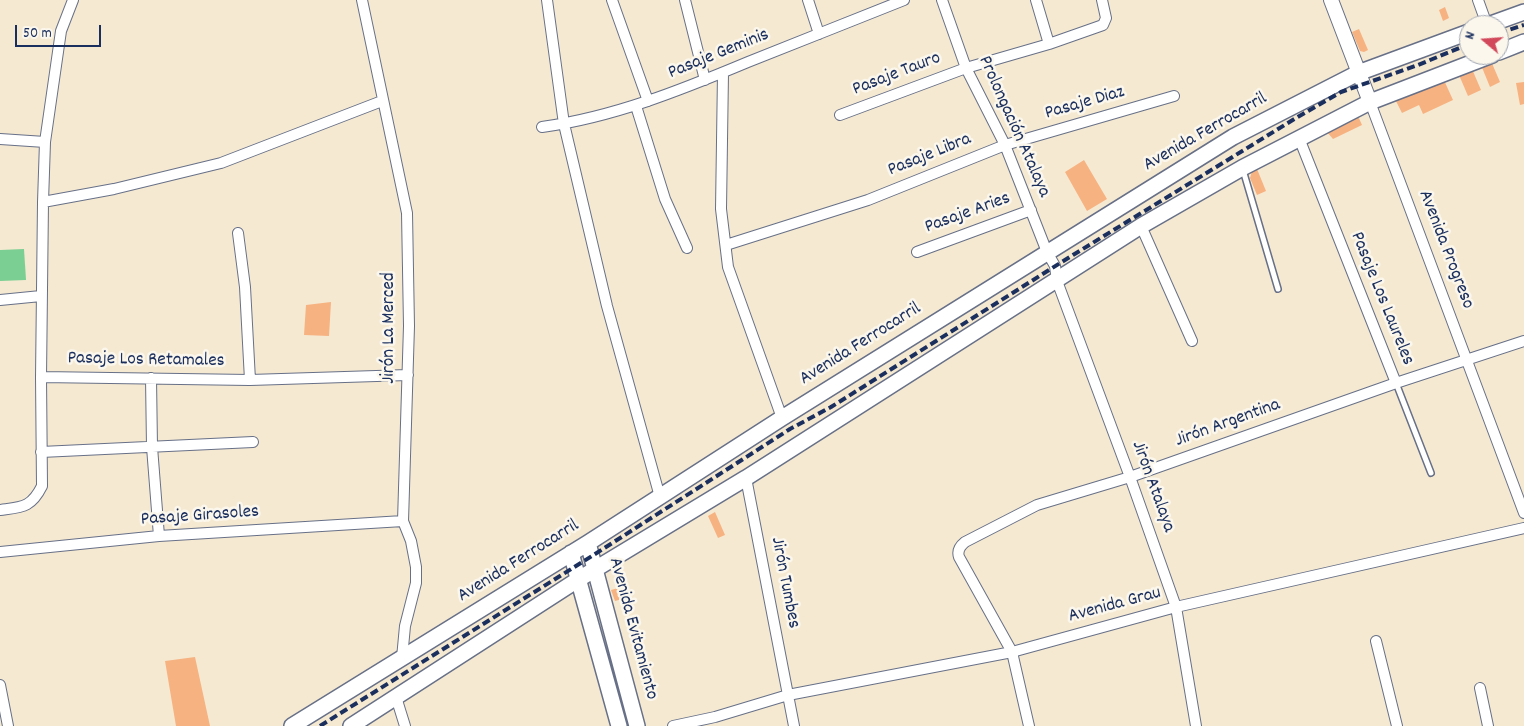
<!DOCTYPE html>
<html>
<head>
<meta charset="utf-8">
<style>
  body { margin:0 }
  #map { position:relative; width:1524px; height:726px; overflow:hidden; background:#f5e9d2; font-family:Dekko,sans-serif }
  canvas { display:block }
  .north { position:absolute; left:1459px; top:15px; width:50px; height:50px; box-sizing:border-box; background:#fbf7ec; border:1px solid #a1a7b3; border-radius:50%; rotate:288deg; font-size:14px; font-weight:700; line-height:20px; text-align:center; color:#1b2f5e }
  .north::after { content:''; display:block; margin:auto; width:18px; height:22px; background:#d1495b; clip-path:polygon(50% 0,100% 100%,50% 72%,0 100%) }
  .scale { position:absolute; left:15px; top:25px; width:86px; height:22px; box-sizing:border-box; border:2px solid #1b2f5e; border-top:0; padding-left:6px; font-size:15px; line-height:18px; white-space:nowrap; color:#1b2f5e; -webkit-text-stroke:4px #fbf7ec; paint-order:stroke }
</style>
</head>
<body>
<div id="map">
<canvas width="1524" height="726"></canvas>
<div class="north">N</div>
<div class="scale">50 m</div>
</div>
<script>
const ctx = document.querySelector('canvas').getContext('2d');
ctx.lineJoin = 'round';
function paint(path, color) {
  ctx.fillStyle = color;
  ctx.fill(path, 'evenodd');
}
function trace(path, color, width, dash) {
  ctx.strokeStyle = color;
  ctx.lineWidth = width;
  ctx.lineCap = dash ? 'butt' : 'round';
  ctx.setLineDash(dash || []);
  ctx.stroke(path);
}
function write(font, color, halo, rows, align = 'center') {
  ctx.font = font + ' Dekko,sans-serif';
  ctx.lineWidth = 5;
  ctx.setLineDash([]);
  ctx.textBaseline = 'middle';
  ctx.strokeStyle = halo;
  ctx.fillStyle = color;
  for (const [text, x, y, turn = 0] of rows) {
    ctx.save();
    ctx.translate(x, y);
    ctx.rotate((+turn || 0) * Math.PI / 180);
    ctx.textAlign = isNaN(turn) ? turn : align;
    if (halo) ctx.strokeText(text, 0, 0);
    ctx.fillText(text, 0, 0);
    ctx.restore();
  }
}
paint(new Path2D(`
  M24,249L26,280L0,281V250Z`), '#7bcf92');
paint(new Path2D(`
  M1445,7L1449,18L1443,21L1439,10Z
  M1359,29L1368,50L1364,52L1360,51L1352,32Z
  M1491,61L1500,82L1490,87L1481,65Z
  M1472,69L1481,90L1468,96L1459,75Z
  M1443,78L1453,100L1423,114L1419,105L1402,113L1396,101Z
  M1524,82V104L1520,105L1516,83Z
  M1358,116L1362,125L1333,139L1327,132Z
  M1084,160L1107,199L1087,211L1065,172Z
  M1257,169L1266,191L1257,195L1250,178L1252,171Z
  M331,302L329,336L304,335L306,305Z
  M715,512L725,535L718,538L708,516Z
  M622,587L626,598L615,601L611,590Z
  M195,657L210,726H176L165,661Z`), '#f7b281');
const lane = new Path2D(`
  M1243,170L1278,289
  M1396,383L1431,473`);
const street = new Path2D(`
  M362,0L407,213L409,326L403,521L411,541L416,567V583L405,626L402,658
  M547,0L564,124L607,306L660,497
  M612,0L648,101
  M685,0L705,80
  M808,0L819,34
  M942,0L966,68L1005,145L1047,252L1055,266L1057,281L1130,477L1176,607L1196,726
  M1036,0L1049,44
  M1478,0L1487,25
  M723,73L721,209L728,267L782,418
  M1370,102L1524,513
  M636,106L665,199L687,248
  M840,115L966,68L1049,44L1103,25L1106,18L1102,0
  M542,127C614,117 681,90 748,62C800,41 852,21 904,0
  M1299,138L1396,383
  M0,139L45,142
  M43,202L114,189L221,163L382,101
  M1141,226L1192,341
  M238,233L245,287L250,380
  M726,245L868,200L1005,145L1174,96
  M917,252L1031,210
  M0,300L41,296
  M41,377L250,380L408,375
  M151,378L152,447L159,536
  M41,452L253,442
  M746,478L794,726
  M0,510C22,507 31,508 42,486L41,377L43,202L45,142L61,31L73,0
  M0,552L159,536L403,521
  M1376,641L1397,726
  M0,685L8,726
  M1480,688L1488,726
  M396,697L405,726
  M673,726L715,717L788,695L1012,652L1176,607L1524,528
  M1029,726L1012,652L959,557C957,551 960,546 965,542L1037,505L1130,477L1396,383L1524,341`);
const secondary = new Path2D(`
  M1331,0L1370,102`);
const primary = new Path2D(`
  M1488,25L1524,12
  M1499,52L1524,42
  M588,543L637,726
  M571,553L619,726
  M292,726L588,543L782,418L1233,137L1358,73L1469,32
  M351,726L579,579L746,478L1141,226L1242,168L1370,102L1492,55`);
trace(lane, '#677087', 8);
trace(street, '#677087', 12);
trace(secondary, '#677087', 16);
trace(primary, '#677087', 18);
trace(lane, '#fff', 5);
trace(street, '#fff', 10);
trace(secondary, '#fff', 14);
trace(primary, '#fff', 15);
trace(new Path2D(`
  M1499,33L1524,25
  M320,726L592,556L790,429L831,407L1073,255L1296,118L1341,92L1418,65L1469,44`), '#1b2f5e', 4, [8, 4]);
write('19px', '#1b2f5e', '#fbf7ec', [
  ["Pasaje Geminis",719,55,-22],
  ["Pasaje Tauro",897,75,-21],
  ["Pasaje Diaz",1085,104,-16],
  ["Prolongación Atalaya",1013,127,66],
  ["Avenida Ferrocarril",1206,133,-30],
  ["Pasaje Libra",930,156,-22],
  ["Pasaje Aries",968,214,-20],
  ["Avenida Progreso",1445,250,69],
  ["Pasaje Los Laureles",1381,299,68],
  ["Jirón La Merced",390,328,-90],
  ["Avenida Ferrocarril",861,345,-32],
  ["Pasaje Los Retamales",146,361,1],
  ["Jirón Argentina",1228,424,-20],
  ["Jirón Atalaya",1152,487,70],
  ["Pasaje Girasoles",200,517,-4],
  ["Avenida Ferrocarril",519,562,-32],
  ["Jirón Tumbes",784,583,79],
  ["Avenida Grau",1115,606,-15],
  ["Avenida Evitamiento",632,629,75]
]);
</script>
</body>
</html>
